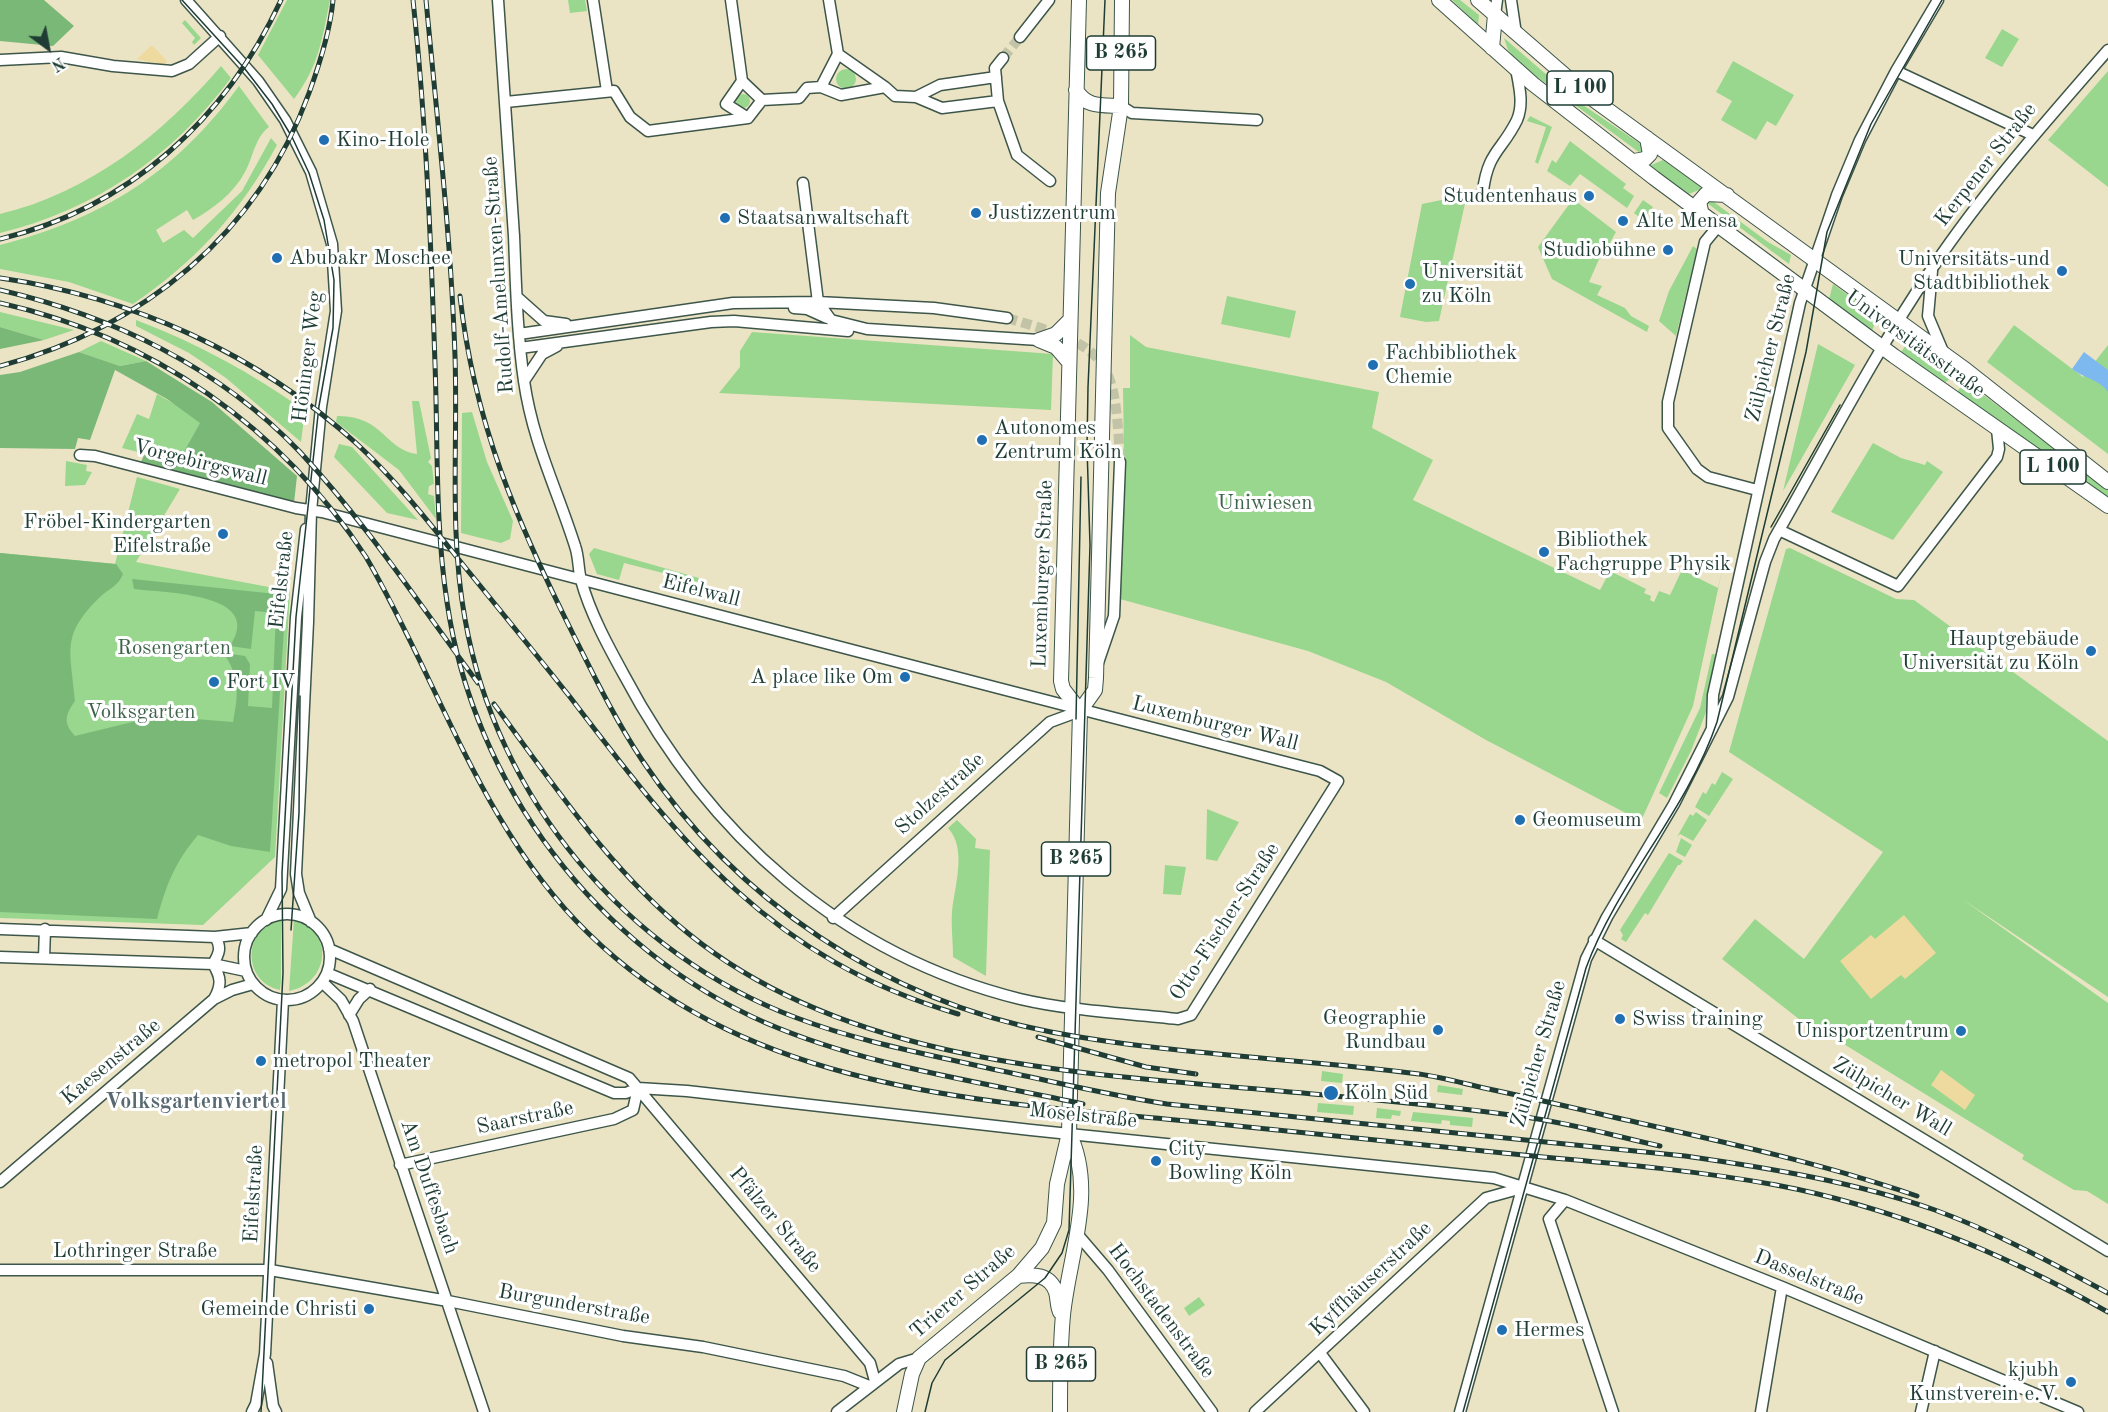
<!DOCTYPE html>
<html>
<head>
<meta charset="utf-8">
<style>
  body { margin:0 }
  #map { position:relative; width:2108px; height:1412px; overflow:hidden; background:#ebe4c4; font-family:"Old Standard TT",serif }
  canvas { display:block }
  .north { position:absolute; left:18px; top:18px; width:60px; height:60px; -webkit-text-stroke:4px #fff; paint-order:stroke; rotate:148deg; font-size:16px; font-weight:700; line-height:24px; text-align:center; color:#1f3d34 }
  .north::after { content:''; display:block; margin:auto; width:21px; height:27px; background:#1f3d34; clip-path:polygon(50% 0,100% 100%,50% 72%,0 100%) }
</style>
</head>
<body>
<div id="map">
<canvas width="2108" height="1412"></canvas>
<div class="north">N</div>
</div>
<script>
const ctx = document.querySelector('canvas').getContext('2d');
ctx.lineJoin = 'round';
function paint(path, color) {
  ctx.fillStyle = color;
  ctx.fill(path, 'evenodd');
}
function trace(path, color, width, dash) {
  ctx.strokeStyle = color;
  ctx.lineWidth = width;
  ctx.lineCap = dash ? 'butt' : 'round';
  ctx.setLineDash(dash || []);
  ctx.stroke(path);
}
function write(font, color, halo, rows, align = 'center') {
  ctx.font = font + ' "Old Standard TT",serif';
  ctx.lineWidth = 6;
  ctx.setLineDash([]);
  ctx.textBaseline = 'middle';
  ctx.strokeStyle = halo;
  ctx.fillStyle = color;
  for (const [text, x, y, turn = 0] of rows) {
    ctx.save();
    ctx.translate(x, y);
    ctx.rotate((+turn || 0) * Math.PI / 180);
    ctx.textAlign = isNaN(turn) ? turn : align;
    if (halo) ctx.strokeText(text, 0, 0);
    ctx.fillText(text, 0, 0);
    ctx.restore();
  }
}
paint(new Path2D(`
  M287,0H330C322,39 319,66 294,99L258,55Z
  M568,0H585L587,11L570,13Z
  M1452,0H1460L1479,15L1478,25Z
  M185,20L201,38L194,45L192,42L195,38L182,23Z
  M2002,29L2019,39L2002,67L1985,58Z
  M1504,38L1577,101L1645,147L1646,152L1640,153L1521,65L1508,50Z
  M1733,61L1794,95L1776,126L1767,121L1756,140L1721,120L1732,101L1716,92Z
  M221,66L231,78C173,156 95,210 0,233V214C89,193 163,134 221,66Z
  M836 79a10 10 0 1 1 20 0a10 10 0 1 1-20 0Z
  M2108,71V187L2048,140Z
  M239,86L269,127C255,137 253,158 245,172C233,194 214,208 193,220L187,210L156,230L163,243L184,230L193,238L242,191L271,138L277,145C241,212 195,262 133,304L69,282L0,269V245C104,218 175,173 239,86Z
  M736 101a7 7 0 1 1 14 0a7 7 0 1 1-14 0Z
  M1530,116L1552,127L1538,164L1535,162L1546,127L1527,121Z
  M1570,141L1626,184L1623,188L1634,196L1627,208L1580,174L1570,186L1547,171L1552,160L1556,163Z
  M1663,160L1700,186L1701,189L1689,194L1649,166Z
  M1456,197L1466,199L1439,321L1426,322L1400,317L1422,204Z
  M1573,199L1616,232L1607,248H1604L1589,282L1602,286L1597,295L1625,308L1631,316L1649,326L1647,332L1552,279L1538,247Z
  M1643,200L1653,207L1643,220L1634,213Z
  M1711,200L1768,242L1791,255L1789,264L1707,203Z
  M1693,246L1697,249L1676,336L1659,321L1669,291Z
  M1833,284L1871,312L1875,323L1872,331L1829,299Z
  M1227,296L1296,311L1290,338L1221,324Z
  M0,312L74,330L44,340L0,327Z
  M136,320C197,343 252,373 305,411L301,442L226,378L189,353L136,326Z
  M2014,325L2083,377L2108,345V454L1987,362Z
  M752,332L1053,354L1051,410L719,393L740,367V351Z
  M1130,335L1146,347L1379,392L1372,428L1433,460L1413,500L1600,590L1610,571L1646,589L1644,593L1651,596L1650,600L1654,602L1659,591L1670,595L1682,570L1718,588L1726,552L1693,706L1641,821L1486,740L1386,682L1308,651L1120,599L1124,461L1123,388H1130Z
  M101,341L146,361L120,366L79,352Z
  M1909,341L1956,375L1944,383L1901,352Z
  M1818,344L1855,365L1783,491Z
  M1965,381L2108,489V498L1957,392Z
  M157,394L202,420L178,462L122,448L137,414L149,419Z
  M412,401H419L431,458L428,462L432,466L434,484L429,486L428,494L434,496L436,519L399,470L336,422L337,416C383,415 385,450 417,454Z
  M472,412L487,462L513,521L510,539L501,543L461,533L462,413Z
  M1873,443L1901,458L1925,465L1927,461L1943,472L1893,540L1831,512Z
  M339,444L352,447L418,520L387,513L334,457Z
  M66,461L87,465L86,471L92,472L85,485L65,486Z
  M137,477L180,489L136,562L290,591L275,857L203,925L0,918V553L115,564Z
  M594,548L699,578L698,582L624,563L619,580L597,574L589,554Z
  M1790,548L1896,599L1914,600L2108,741V997L1962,899L2108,1003V1204L2087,1191L2074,1190L2022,1159L2024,1155L1834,1038L1822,1037L1722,959L1755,919L1804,959L1883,852L1729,752L1786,549Z
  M1712,654L1719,655L1708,707L1691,751L1667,798L1659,793L1700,708Z
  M1722,772L1733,779L1709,816L1695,807L1703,792L1706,794L1712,783L1715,785Z
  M1207,809L1239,822L1217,861L1206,859Z
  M1696,812L1707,820L1693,841L1680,834L1677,837L1690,814L1693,816Z
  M957,820L976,839L975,848L990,850L986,976L953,957C953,940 951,928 952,911C955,885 967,848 948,828Z
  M1681,838L1692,845L1685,857L1676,852Z
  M1669,853L1683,861L1680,865H1678L1648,915L1645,913L1626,942L1621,939L1623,935L1620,930Z
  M1165,865L1186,867L1181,895L1163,894Z
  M294,919C335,931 330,983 289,991Z
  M281,920V981L280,990C242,982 242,927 281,920Z
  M1322,1071L1343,1074L1342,1083L1321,1081Z
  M1438,1085L1463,1089L1462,1095L1437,1092Z
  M1318,1103L1354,1106L1353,1115L1317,1112Z
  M1377,1108L1401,1111L1400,1116L1392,1115L1391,1119L1376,1118Z
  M1413,1112L1473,1118L1472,1127L1450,1125V1121L1442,1120L1441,1124L1411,1121Z
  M1199,1297L1205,1305L1189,1316L1184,1308Z`), '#98d78d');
paint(new Path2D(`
  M0,0H44L74,26L53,46L0,41Z
  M0,327L44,340L0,349Z
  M79,352L120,366L146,361L212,402L297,476L294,503L141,462L144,455L178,462L200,423L167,399L115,370L90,440L78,438L75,449L0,448V375L20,372Z
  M0,553L116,564L123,574C118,587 109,588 100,597C60,636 71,650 75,701C65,715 63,723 75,736L157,716L233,722C238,696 240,679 226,657L232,654L245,656L250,664L248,706L272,708L276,613L255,611L251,649L230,646C266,592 162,593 134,589L132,579L286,595L270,852L231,846L198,835C175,862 166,885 157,919L0,912Z`), '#7ab878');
paint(new Path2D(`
  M152,45L167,61L165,65L137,59Z
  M1904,915L1936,953L1905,979L1901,975L1871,999L1840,961L1871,935L1875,939Z
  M1941,1070L1975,1095L1965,1110L1931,1085Z`), '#eeda9e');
paint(new Path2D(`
  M2084,352L2108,370V392C2102,381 2082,377 2072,369Z`), '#7db9ef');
trace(new Path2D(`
  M1003,58L1020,37
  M1007,318C1108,347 1115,355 1120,462`), '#c2c3a7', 10, [10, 5]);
const minor = new Path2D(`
  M186,0L258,81L285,120L311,172L332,244L336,311L321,407L311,511L308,622L296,874L299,893L311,922
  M593,0L607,91
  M731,0L742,81L726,104L748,118
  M1511,0L1516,34
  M1495,15L1497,0
  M1020,37L1049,0
  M838,54L885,87
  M1003,58L995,68L998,101L1017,155L1050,181
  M0,60L61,57L113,66L172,71L189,64L220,36
  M1896,71L2033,135
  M742,81L762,100
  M821,87L838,54L829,0
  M916,97L940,85L996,77
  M506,102L614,91L630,117L648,131L748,118L762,100L799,98L807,88L821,87L841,95L885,87L895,96L916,97L942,108L998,101
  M1121,106L1132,113L1257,120
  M803,183L818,302L831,320L867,329L1039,340
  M1483,191C1488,151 1502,151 1517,120C1524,104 1519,85 1516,69
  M1719,225L1705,242L1668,402V428L1697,469L1708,477L1757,490
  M1932,271L1928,316L1944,354
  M517,297L544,321L566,324
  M794,308L807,309L827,318
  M519,334L733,303L818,302L934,308L1007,318
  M520,348L711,322L734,321L848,331
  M524,381L542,354L557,346
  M80,455L95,456L296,508L322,512L998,688L1320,771L1338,781L1191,1015L1178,1019C1126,1013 1071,1011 1020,999C842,955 708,834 624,675C608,646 590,613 581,580C578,569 579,557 575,546C557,489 533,443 524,381C517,333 516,284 514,236C509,157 504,78 498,0
  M1779,530L1898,586L1997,457L1999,449L1997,429
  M1098,663L1114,616L1120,462
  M1712,729L1713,695L1800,303L1837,195L1860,140L1896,71L1938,0
  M244 957a43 43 0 1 1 86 0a43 43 0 1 1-86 0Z
  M833,918L1050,722L1080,711
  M266,920L281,889L296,617L306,529
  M0,929L215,937L252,933
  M1594,940L2108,1251
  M329,949L629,1078L870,1363L875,1381
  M0,957L213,964L246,971
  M44,958L45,929
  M213,964C221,977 222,985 214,999
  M213,964C219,954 222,947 215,937
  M327,973L614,1093H626L638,1088L687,1091L1031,1130L1494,1178L1565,1200L1782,1287L2078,1412
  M322,982L341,1000L353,1021L484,1412
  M349,1015L359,999L370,989
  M400,1165L614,1119L633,1110L638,1088
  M0,1182L214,999L232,990L253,984
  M1565,1200L1549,1219L1613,1412
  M1078,1235L1108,1270L1212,1412
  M0,1270H270L448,1301L623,1336L703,1347L844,1376L869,1386
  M1320,1353L1364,1412
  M267,1363L273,1406L276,1412
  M252,1412L256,1404L265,1354L283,1000
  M837,1412L899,1364L919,1358
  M1255,1412L1486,1198L1522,1188
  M1460,1412L1586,959L1607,917L1674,804L1728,697L1765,562L1774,539C1826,448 1874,354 1933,267C1985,190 2047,120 2108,50
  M1761,1412L1782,1287
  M1921,1412L1935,1351`);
const major = new Path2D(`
  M1439,0L1533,84L1654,178L1894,356L2108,506
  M1478,0L1590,97L1966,370L2108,482
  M1492,48L1495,15
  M1076,90C1087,108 1101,105 1121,106
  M1634,161L1645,159L1650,154L1647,138
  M1701,211L1699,202L1706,194L1727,195
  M1039,340L1056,347L1068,361
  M1039,340L1056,334L1069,321
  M1080,711L1095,690L1096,678L1108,193L1121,106L1122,0
  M1018,1276C1033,1274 1050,1274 1056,1292C1058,1299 1057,1305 1060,1312
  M904,1412L912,1374L919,1358L1018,1276L1042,1248L1054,1223L1057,1184L1069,1133L1080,711L1063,689L1061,681L1079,0
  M1060,1412C1060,1380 1060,1347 1063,1315C1069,1255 1097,1191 1069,1133`);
trace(minor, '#3e564a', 13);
trace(major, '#3e564a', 16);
trace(minor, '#fff', 10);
trace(major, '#fff', 14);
trace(new Path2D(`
  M182,0L245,69L272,104L292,137L309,173L324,220L334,280L333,328L319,406L296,617L282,873L283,973L261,1412
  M1771,527L1840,405
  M1076,719L1081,477
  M291,930L299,813L300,696
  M925,1412L932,1383L945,1360L1045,1278L1062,1253L1069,1230L1090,545L1087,447L1088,387L1105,0
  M1463,1412L1586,968C1618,881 1687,811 1717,722L1806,352L1827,232L1871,124L1942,0`), '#1f3d34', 1.5);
const rail = new Path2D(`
  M413,0C426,121 431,243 435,364C438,443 435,524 447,602C473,784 597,949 766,1023C866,1066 977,1081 1083,1104
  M426,0C437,118 451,237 455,356C458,444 449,532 465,619C496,798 627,955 797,1018C860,1042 927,1054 992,1069C1051,1081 1108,1095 1167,1104L1685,1156C1769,1168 1855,1182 1935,1210C1995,1232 2052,1263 2108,1293
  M0,239C129,208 226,119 281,0
  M0,278C132,297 258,354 357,444C397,481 430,524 464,566C499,609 535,653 570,697C682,844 771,959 958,1014
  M0,290C112,316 219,367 300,452C366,523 420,605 478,683
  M460,296C474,423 517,522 574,636C595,678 616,721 642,760C736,901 885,1000 1051,1032C1172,1055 1296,1058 1419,1074C1441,1077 1462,1083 1484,1088C1527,1097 1570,1107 1613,1117C1715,1140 1818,1162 1917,1196
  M0,303C152,337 281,427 366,557C439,682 482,830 588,933C753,1095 992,1102 1208,1123C1320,1134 1431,1146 1543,1157C1621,1164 1699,1171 1776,1185C1893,1207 2005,1254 2108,1312
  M0,366C143,328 258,234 309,93C320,63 330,32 333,0
  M494,704C554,785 610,870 689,934C855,1069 1099,1074 1303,1093C1377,1100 1451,1106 1525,1117C1570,1123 1615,1136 1660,1146
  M1038,1037L1146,1067L1196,1074`);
trace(rail, '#1f3d34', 5);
trace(rail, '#fff', 3, [9]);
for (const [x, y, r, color] of [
  [324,140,6,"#1f6fb2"],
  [1589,196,6,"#1f6fb2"],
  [976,213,6,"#1f6fb2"],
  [725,218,6,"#1f6fb2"],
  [1623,221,6,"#1f6fb2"],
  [1668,250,6,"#1f6fb2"],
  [277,258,6,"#1f6fb2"],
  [2062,271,6,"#1f6fb2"],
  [1410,284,6,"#1f6fb2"],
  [1373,365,6,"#1f6fb2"],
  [982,440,6,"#1f6fb2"],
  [223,534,6,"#1f6fb2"],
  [1544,552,6,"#1f6fb2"],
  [2091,651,6,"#1f6fb2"],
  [905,677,6,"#1f6fb2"],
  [214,682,6,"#1f6fb2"],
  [1520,820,6,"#1f6fb2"],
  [1620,1019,6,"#1f6fb2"],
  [1438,1030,6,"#1f6fb2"],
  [1961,1031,6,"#1f6fb2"],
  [261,1061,6,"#1f6fb2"],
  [1331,1093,8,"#1f6fb2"],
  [1156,1161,6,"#1f6fb2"],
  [369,1309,6,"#1f6fb2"],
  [1502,1330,6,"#1f6fb2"],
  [2071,1382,6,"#1f6fb2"]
]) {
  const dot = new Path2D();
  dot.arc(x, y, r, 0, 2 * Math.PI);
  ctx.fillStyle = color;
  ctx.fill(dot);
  trace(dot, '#fff', 2);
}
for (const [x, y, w] of [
  [1121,53,69],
  [1580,88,66],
  [2053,467,66],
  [1076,859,69],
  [1061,1364,69]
]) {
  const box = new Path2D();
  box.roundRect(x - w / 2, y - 17, w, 34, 4.5);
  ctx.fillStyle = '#fff';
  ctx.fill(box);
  trace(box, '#1f3d34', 1.5);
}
write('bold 20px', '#1f3d34', null, [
  ["B 265",1121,53],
  ["L 100",1580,88],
  ["L 100",2053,467],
  ["B 265",1076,859],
  ["B 265",1061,1364]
]);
write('21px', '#1f3d34', '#fff', [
  ["Kino-Hole",336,140],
  ["Studentenhaus",1577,196,"right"],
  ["Justizzentrum",988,213],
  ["Staatsanwaltschaft",737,218],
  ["Alte Mensa",1635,221],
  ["Studiobühne",1656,250,"right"],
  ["Abubakr Moschee",289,258],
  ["Universitäts-und",2050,259,"right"],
  ["Stadtbibliothek",2050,283,"right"],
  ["Universität",1422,272],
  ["zu Köln",1422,296],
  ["Fachbibliothek",1385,353],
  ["Chemie",1385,377],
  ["Autonomes",994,428],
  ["Zentrum Köln",994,452],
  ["Fröbel-Kindergarten",211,522,"right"],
  ["Eifelstraße",211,546,"right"],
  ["Bibliothek",1556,540],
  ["Fachgruppe Physik",1556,564],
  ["Hauptgebäude",2079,639,"right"],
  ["Universität zu Köln",2079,663,"right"],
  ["A place like Om",893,677,"right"],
  ["Fort IV",226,682],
  ["Geomuseum",1532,820],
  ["Geographie",1426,1018,"right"],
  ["Rundbau",1426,1042,"right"],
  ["Swiss training",1632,1019],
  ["Unisportzentrum",1949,1031,"right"],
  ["metropol Theater",273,1061],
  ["Köln Süd",1344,1093],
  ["City",1168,1149],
  ["Bowling Köln",1168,1173],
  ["Gemeinde Christi",357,1309,"right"],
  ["Hermes",1514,1330],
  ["kjubh",2059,1370,"right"],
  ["Kunstverein e.V.",2059,1394,"right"]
], 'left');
write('21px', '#1f3d34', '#fff', [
  ["Kerpener Straße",1986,165,-52],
  ["Rudolf-Amelunxen-Straße",499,275,-94],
  ["Universitätsstraße",1915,344,36],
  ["Zülpicher Straße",1771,348,-76],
  ["Höninger Weg",308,357,-83],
  ["Vorgebirgswall",200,463,14],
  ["Luxemburger Straße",1043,574,-88],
  ["Eifelstraße",282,580,-84],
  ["Eifelwall",701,591,14],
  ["Luxemburger Wall",1215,724,14],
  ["Stolzestraße",940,794,-42],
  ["Otto-Fischer-Straße",1225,922,-57],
  ["Zülpicher Straße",1539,1054,-74],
  ["Kaesenstraße",111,1062,-40],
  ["Zülpicher Wall",1892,1097,31],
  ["Moselstraße",1083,1116,6],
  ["Saarstraße",525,1118,-12],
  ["Am Duffesbach",429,1187,71],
  ["Eifelstraße",254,1194,-87],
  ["Pfälzer Straße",775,1220,50],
  ["Lothringer Straße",135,1251],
  ["Dasselstraße",1809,1278,22],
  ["Kyffhäuserstraße",1371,1279,-43],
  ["Trierer Straße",963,1292,-41],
  ["Burgunderstraße",574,1305,10],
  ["Hochstadenstraße",1161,1311,53]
]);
write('21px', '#3d644a', '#fff', [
  ["Uniwiesen",1265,503],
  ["Rosengarten",174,648],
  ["Volksgarten",141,712]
]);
write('bold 22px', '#586972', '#fff', [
  ["Volksgartenviertel",196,1102]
]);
</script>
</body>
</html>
